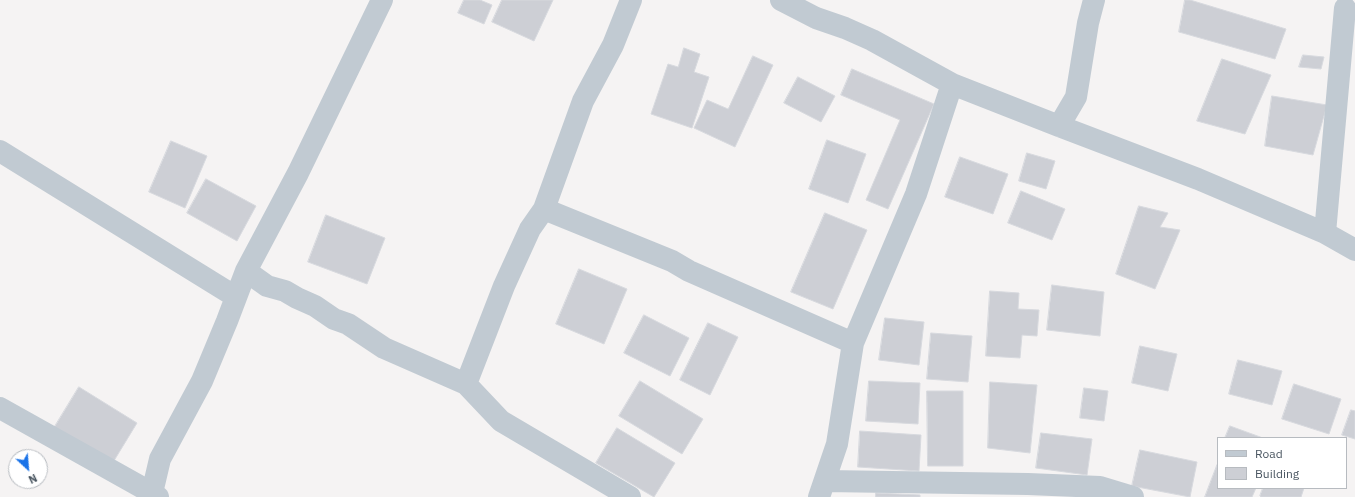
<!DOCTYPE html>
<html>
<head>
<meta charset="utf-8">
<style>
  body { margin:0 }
  #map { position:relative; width:1355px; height:497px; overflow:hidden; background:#f5f3f3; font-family:"IBM Plex Sans",sans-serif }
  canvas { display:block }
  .legend { position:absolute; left:1217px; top:437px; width:130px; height:52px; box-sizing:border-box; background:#fff; border:1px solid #b7bbc0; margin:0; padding:5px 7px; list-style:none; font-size:12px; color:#4a5661 }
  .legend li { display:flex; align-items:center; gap:8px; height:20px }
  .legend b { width:20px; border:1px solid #b7bbc0 }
  .north { position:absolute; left:8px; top:449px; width:40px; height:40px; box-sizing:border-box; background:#fff; border:1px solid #b7bbc0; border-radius:50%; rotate:154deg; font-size:11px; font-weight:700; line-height:16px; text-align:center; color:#4a5661 }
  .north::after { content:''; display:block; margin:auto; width:14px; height:18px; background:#1a73e8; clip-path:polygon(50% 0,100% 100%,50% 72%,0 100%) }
</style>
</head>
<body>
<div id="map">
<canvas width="1355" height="497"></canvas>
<ul class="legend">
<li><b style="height:5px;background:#c1cad2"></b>Road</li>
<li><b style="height:11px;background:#cdcfd5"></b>Building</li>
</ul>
<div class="north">N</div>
</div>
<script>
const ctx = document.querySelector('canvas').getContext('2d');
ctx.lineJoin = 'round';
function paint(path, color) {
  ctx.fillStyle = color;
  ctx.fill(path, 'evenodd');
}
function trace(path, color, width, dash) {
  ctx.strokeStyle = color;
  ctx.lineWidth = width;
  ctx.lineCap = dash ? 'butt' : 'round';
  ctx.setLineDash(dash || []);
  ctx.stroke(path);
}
const building = new Path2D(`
  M464,0H480L492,5L484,24L458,13Z
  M502,0H553L534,41L492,22Z
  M1185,0H1190L1286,29L1275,59L1179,32Z
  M684,48L700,54L694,72L709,77L692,128L651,114L668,64L678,67Z
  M1303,55L1324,57L1321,69L1299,67Z
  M753,56L773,65L735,147L694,128L707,100L728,109Z
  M1222,59L1271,75L1245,134L1197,121Z
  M852,69L934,104L888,209L866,200L900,120L841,95Z
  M798,77L835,96L821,122L784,103Z
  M1272,96L1327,105L1313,155L1265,146Z
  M827,140L866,154L848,203L809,189Z
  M171,141L207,156L185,208L149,192Z
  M1027,153L1055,161L1046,189L1019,181Z
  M960,157L1008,174L993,214L945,197Z
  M206,179L256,206L237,241L187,213Z
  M1021,191L1065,209L1052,240L1008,223Z
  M1139,206L1168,213L1160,227L1180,230L1155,289L1116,274Z
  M825,213L867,230L833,309L791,292Z
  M326,215L385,238L367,284L308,262Z
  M579,269L627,289L604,344L556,324Z
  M1052,285L1104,292L1100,336L1047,330Z
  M990,291L1019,293L1018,309L1039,310L1037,336L1022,335L1020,358L986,356Z
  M644,315L689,338L670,376L624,353Z
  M885,318L924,322L919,365L879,360Z
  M708,323L738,337L710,395L680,380Z
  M931,333L972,336L968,382L927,379Z
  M1140,346L1177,354L1168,391L1132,383Z
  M1238,360L1282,371L1272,405L1229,394Z
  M640,381L703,419L682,454L619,416Z
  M869,381L920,383L918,424L866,421Z
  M990,382L1037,385L1030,453L988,448Z
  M1294,384L1341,399L1329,434L1282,419Z
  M79,387L137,423L112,464L54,428Z
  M1084,388L1108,391L1104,421L1080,418Z
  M927,391H963V466H928Z
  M1351,410L1355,411V439L1342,435Z
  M1230,426L1263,438H1225Z
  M617,428L675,463L654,497L596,463Z
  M860,431L921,435L919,471L858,467Z
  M1041,433L1092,439L1087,475L1036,468Z
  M1140,450L1197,462L1190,497L1132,486Z
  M1217,465L1218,488H1256L1252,497H1205Z
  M1263,488H1304L1301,497H1261L1260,496Z
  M876,493L920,495V497H876Z`);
paint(building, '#cdcfd5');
trace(building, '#d7d9de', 1);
trace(new Path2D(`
  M781,0L816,18L845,28L872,40L952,84L1059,126L1198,179L1325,233L1355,250
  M1059,126L1076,97L1088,23L1094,0
  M0,151L236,297
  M544,209L672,261L689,271L853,343
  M1325,233L1345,8
  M246,271L267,286L285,291L297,298L315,306L334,319L348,324L384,348L466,384
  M0,408L152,493
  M825,481L1028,484L1100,487L1133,497
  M158,497L152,493L160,459L202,381L227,321L246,271L298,173L382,0
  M630,497L501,421L466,384L504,286L530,229L544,209L583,101L613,45L631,0
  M819,497L837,444L853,343L916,194L952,84`), '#c1cad2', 22);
</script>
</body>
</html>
